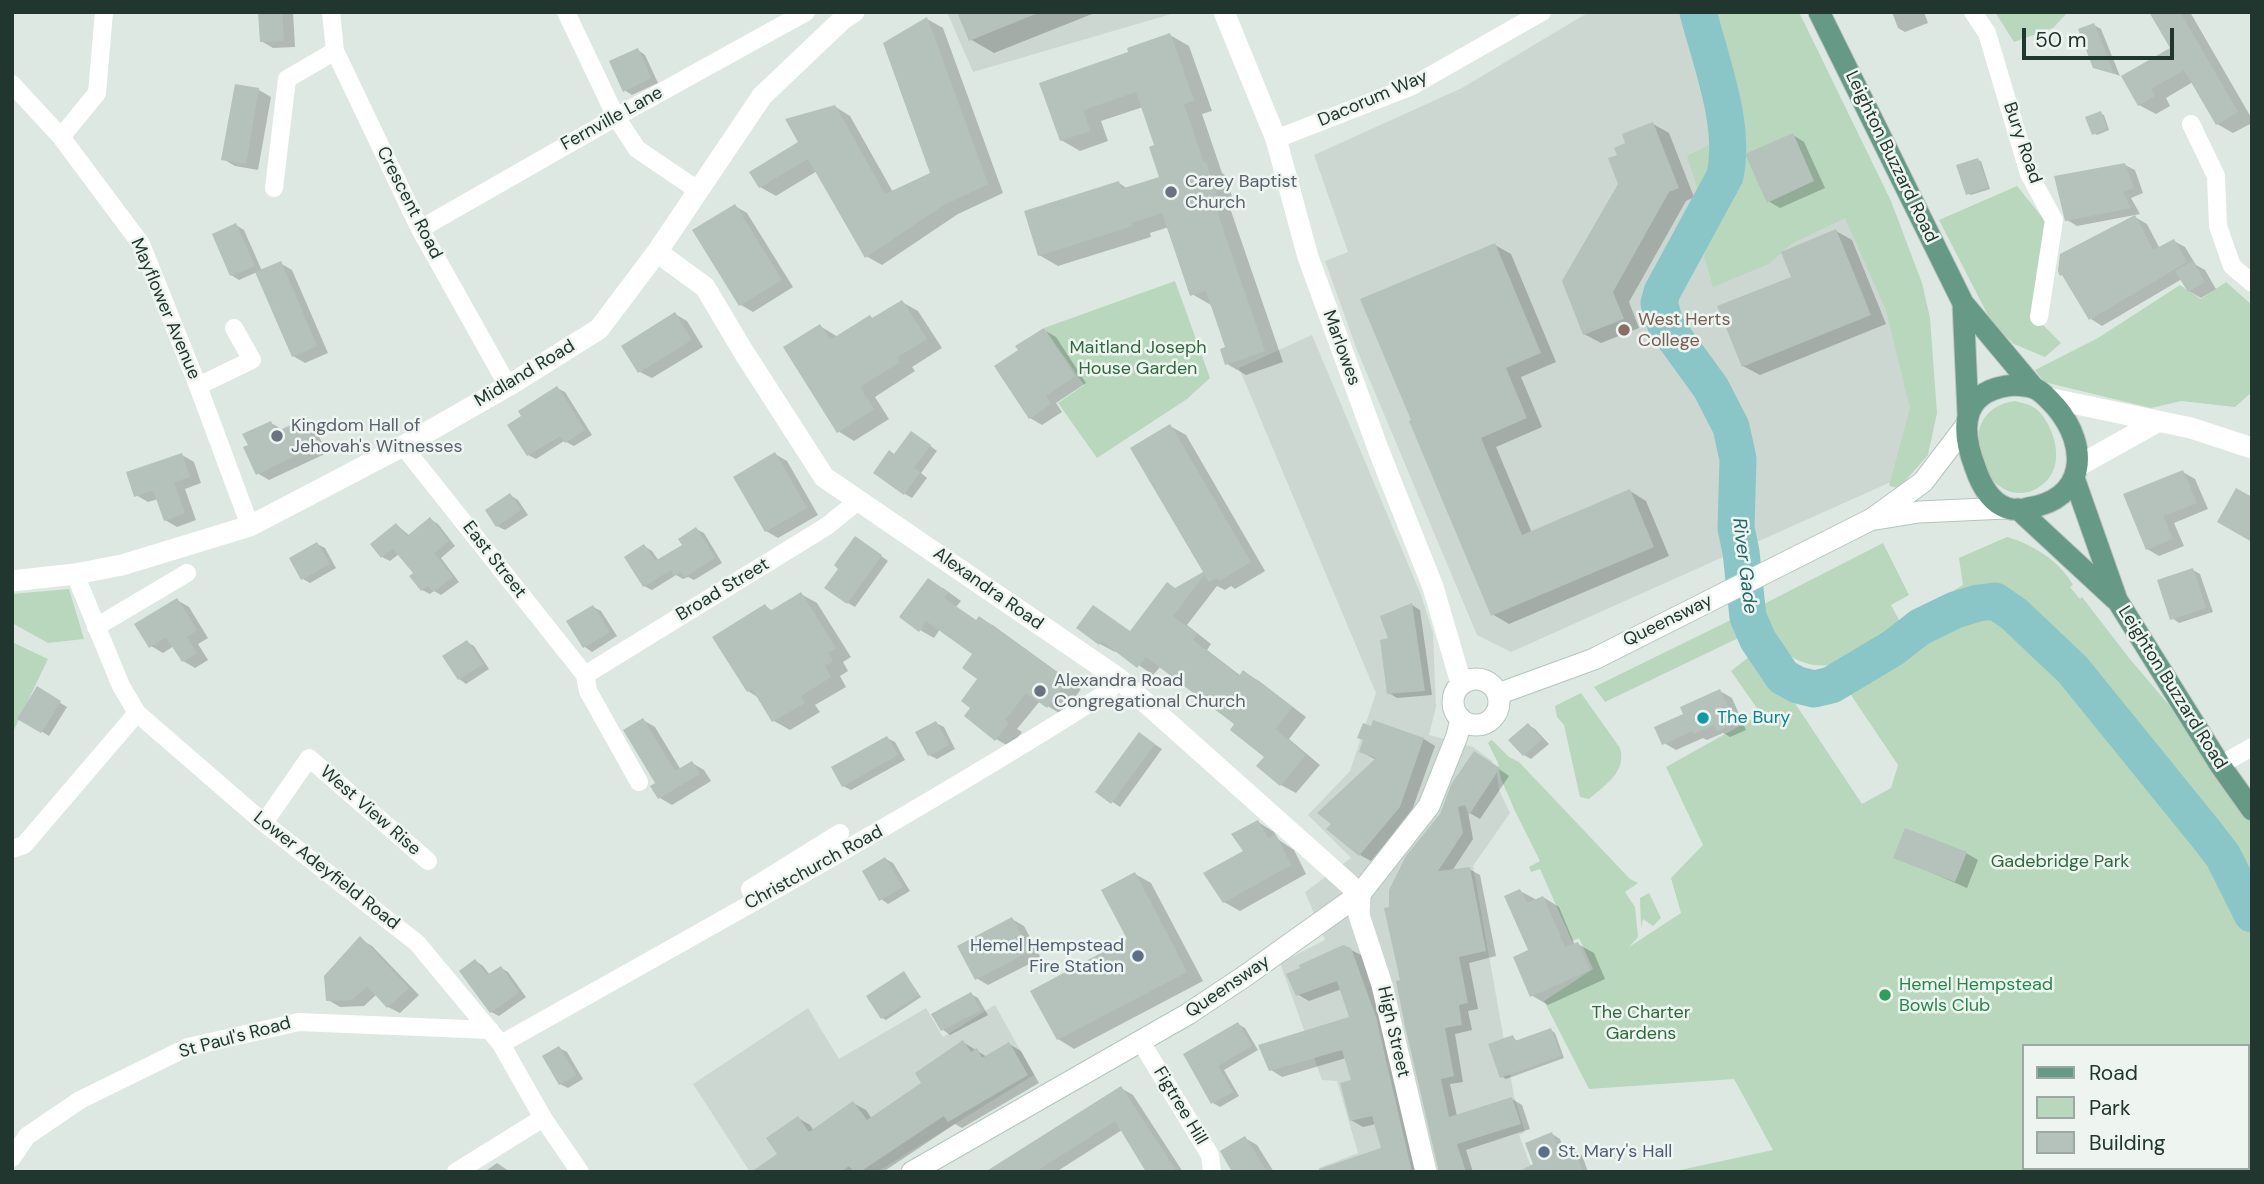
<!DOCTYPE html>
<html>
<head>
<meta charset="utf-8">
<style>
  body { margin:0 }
  #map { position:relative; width:2264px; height:1184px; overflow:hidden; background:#dee8e2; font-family:"DM Sans",sans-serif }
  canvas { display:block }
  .frame { position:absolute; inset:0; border:14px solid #21362e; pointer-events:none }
  .legend { position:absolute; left:2022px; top:1044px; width:228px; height:126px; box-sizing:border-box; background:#eef5f1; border:2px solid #9ca9a3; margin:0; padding:9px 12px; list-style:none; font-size:21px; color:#21362e }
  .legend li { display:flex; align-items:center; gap:14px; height:35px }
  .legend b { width:35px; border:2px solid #9ca9a3 }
  .scale { position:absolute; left:2022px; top:28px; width:152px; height:32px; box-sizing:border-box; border:4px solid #21362e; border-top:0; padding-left:9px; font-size:21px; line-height:24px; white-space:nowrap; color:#21362e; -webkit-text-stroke:5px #eef5f1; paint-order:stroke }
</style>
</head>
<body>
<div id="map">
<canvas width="2264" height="1184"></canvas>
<div class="frame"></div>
<ul class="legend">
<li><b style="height:9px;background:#679987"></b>Road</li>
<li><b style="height:19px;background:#b8d7bd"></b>Park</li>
<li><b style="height:19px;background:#b4c2bb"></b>Building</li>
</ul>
<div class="scale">50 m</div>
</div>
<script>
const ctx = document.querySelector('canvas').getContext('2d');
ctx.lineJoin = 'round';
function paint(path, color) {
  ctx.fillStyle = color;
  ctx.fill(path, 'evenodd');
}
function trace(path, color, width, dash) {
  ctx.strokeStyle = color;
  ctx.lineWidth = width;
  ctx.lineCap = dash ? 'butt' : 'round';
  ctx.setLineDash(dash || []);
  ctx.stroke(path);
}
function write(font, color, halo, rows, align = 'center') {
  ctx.font = font + ' "DM Sans",sans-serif';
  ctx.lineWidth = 5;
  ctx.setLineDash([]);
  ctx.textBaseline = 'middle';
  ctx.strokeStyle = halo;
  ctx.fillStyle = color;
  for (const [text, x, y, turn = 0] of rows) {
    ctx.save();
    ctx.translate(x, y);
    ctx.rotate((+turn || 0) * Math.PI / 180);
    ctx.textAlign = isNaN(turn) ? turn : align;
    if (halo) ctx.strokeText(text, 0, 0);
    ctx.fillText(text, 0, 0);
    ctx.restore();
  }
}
paint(new Path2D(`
  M947,12H1178L973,72Z
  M1589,12H1757L1892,309L1920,410L1893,481L1511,652L1477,635L1357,350L1325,261L1348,252L1314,155L1462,88Z
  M1312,335L1421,595L1433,633L1436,707L1429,735L1473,747L1492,761L1497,773L1499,790L1510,813L1473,866L1514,1096L1525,1132L1519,1135L1533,1172H1320L1319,1168L1358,1153L1337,1081L1322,1080L1280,963L1325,940L1305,892L1351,858L1308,815L1350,771L1376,693L1239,368Z
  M995,1005L1034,1075L877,1172H750L693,1084L808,1008L839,1059L926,1008L943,1037Z`), '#ccd7d1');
paint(new Path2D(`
  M1687,12H1799L1891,201L1922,283L1930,318L1937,413L1928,455L1899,488L1889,486L1910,408L1886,310L1845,218L1791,244L1769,264L1713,287L1704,256L1712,234L1687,156L1717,141Z
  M1995,12H2068L2053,28L2014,42Z
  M2017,186L2046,222L2034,316L2061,343L2045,357L2014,344L1993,325L1939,220Z
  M1175,281L1210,378L1187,399L1097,458L1058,403L1084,385L1044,328Z
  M2226,282L2252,305V392L2235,407L2181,401L2151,408L2044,382L2035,370L2098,338L2180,285L2201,299Z
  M2015,401C2022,403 2029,404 2035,408C2051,420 2062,453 2053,471C2049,480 2042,486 2034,490C1984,512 1947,410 2015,401Z
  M2007,537C2032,544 2060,561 2073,585L2070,587L2080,599L2082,597L2129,658L2220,765L2252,810V1172H1671L1773,1150L1734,1079L1589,1089L1544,1001L1593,969L1579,938L1572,941L1540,869L1531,872L1529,867L1540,861L1515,811L1501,779L1498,763L1488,743L1491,740L1493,741L1509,757L1519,762L1630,879L1638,883L1625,892L1635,907L1638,937L1629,947L1681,913L1671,878L1703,845L1666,767L1761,714L1731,671L1759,649L1862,804L1891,788L1898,765L1849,692L1838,664C1817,668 1795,664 1780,647C1770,636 1767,619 1758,607L1883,543L1909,595L1891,605L1899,620L1902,621L1963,585L1959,558ZM2024,1046H2248V1168H2024Z
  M69,589L84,639L48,643L12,623V594Z
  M1743,614L1753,631L1605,702L1594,687Z
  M12,642L48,659L12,734Z
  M1581,693L1620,748C1627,772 1605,785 1589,799L1580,797L1564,725L1557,717L1555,706Z
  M1649,893L1661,918L1653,926L1643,919L1641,927L1640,898Z`), '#b8d7bd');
paint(new Path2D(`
  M260,12H293L295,47L273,48L261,41Z
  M959,12H1097L994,53L970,39Z
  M1892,12H1924L1928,23L1905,32L1898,28Z
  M2151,12H2190L2252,119V123L2233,133L2217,124L2193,82L2166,98L2170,106L2156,114L2139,105L2172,48Z
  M927,19L943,28L1003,193L958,214L882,265L866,256L817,171L776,196L760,187L834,106L850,116L893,192L932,174Z
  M2094,25L2101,29L2120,76L2095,66Z
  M1170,35L1189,46L1212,111L1202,114L1222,173L1225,175L1235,206L1230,208L1283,362L1246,375L1227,364L1228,349L1211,305L1192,294L1169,227L1150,233L1151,237L1058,266L1039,255L1119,183L1128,189L1161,178L1157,146L1143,107L1101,121L1108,141L1080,151L1061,140L1042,84L1131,53Z
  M638,50L645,55L658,83L632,95L624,90Z
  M236,86L259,90L271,97L258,170L235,166L223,159Z
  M2100,113L2104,115L2109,130L2097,135L2094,133Z
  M1653,124L1669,133L1694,197L1686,201L1629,302L1639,328L1601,343L1584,334L1620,184L1619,156L1628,144Z
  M1793,135L1804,142L1825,188L1780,208L1768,201Z
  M1978,160L1981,161L1990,189L1971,195L1967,193Z
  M2125,165L2135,170L2143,193L2131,198L2140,214L2077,226L2067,220Z
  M735,206L747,213L793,287L753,312L741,305Z
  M2135,217L2147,224L2160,249L2174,241L2185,247L2196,265L2205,270L2216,289L2201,298L2189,291L2182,279L2102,326L2091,319Z
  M236,225L244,230L262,271L280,263L292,270L328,353L305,363L293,356L257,272L239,280L231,275Z
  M1836,231L1852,240L1886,324L1760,375L1743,366L1793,277Z
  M1495,245L1511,254L1556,362L1521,377L1542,427L1496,447L1532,533L1630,491L1646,501L1669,556L1509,624L1492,614L1411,422Z
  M902,302L918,311L942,348L912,367L915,371L875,397L889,419L854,441L838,431L820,326L838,337L870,317L874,319Z
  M675,314L687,321L703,347L652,378L640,372Z
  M1044,330L1056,337L1086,383L1056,403L1062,412L1042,425L1030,418L1020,351Z
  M557,388L565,392L592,435L574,446L564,441L536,459L528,455Z
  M303,421L315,428L327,453L269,480L257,473L271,423L283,430Z
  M1170,426L1186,435L1265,571L1235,589L1231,586L1225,590L1217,586L1187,625L1211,644L1207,650L1241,676L1244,672L1259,681L1306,717L1289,739L1320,765L1296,793L1281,785L1259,766L1267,756L1237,724L1161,666L1153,675L1117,650L1115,652L1100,644L1093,607L1131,632L1176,590L1205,573Z
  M919,437L937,451L921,473L927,478L912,498L905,494L895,456Z
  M775,454L787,461L818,515L778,538L766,531Z
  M182,455L194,462L201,483L185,489L196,520L177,527L165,520L158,499L148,502L136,495Z
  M2183,472L2195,479L2208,509L2174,523L2184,546L2159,556L2147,549Z
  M510,495L518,500L528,515L505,530L497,526Z
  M430,519L438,524L455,546L441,558L459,582L441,595L434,591L430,594L422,590L415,574L399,554L390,561L382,557L397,525L410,536Z
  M696,529L704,533L722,563L694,580L688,577L683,579L676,575L652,590L644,586V546L652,551L659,561L684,545Z
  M863,543L888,561L855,607L848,603Z
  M317,544L325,548L336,568L310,583L303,579Z
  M2193,570L2200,574L2213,612L2179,623L2172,618Z
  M943,588L961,601L956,607L977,621L980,618L994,626L1081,689L1062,715L1040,701L1017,729L1022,732L1010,747L996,739L973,708L979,678L975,653L940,629L934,638L920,630Z
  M801,594L817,603L851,657L843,662L848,671L840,676L846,687L815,705L820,712L790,730L774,721L759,698L748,691L765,606L773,611Z
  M177,600L189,607L208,638L198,644L208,660L195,668L183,661L174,646L163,653L151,646Z
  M1412,605L1420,610L1432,695L1397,698L1389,693L1390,639Z
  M593,607L601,611L617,636L592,652L585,647L569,622Z
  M467,642L474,646L489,669L466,684L459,679Z
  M38,689L67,707L49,736L20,718Z
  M1720,691L1732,698L1746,730L1730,737L1723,733L1707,740L1703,738L1676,750L1664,743L1686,715Z
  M643,720L655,727L681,770L692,763L704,770L711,781L672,805L660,798Z
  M1374,722L1424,739L1435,746L1411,813L1371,861L1360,855L1377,760L1361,752Z
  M936,723L944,727L955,749L937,759L929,755Z
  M1528,725L1535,729L1549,744L1531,759L1524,755Z
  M887,738L895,742L905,760L851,790L843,786Z
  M1147,739L1162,749L1120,807L1098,792Z
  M1485,759L1509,776L1480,819L1468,812L1473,839L1452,871L1469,869L1480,875L1496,956L1469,963L1478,1009L1468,1011L1472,1030L1455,1034L1463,1082L1450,1084L1457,1116L1512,1099L1522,1105L1530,1129L1466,1150L1473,1172H1440L1402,982L1391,908Z
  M1258,822L1274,832L1279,840L1294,850L1306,874L1240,911L1224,902Z
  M1966,853L1978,860L1967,888L1895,857Z
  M886,859L893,863L910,891L888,904L881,899Z
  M1135,874L1151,883L1203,981L1074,1049L1058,1039L1130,940Z
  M1520,891L1537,900L1543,897L1559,907L1575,945L1578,944L1594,953L1605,979L1548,1005L1531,995L1530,951Z
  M1012,919L1024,926L1041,958L988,985L976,978Z
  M360,939L372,946L419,995L400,1013L388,1007L377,994L364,1006L340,1007L328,1000Z
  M1351,950L1363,956L1387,1024L1422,1172H1338L1383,1149L1376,1124L1363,1127L1351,1120L1353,1082L1346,1058L1282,1077L1271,1070L1351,1019L1342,989L1309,1001L1297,994Z
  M476,961L483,966L490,975L501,968L508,972L526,997L499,1016L491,1012Z
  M904,973L921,997L886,1020L882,1018Z
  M971,994L978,998L988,1015L950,1035L943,1030L933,1014Z
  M1238,1024L1245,1028L1258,1050L1224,1070L1239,1096L1220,1107L1213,1103L1186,1055Z
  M1551,1030L1555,1033L1564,1058L1506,1079L1501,1076L1513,1037L1518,1042Z
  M963,1042L987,1057L1009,1044L1021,1051L1039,1083L962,1128L955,1124L883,1172H763L779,1154L798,1118L810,1125L814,1131L853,1103L866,1110L872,1119L924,1083Z
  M559,1048L567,1052L583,1079L568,1088L560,1084Z
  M1121,1088L1133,1095L1183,1172H1149L1122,1130L1056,1172H988Z
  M1552,1134L1560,1139L1565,1154L1574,1151L1582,1155L1588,1172H1538Z
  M1245,1138L1257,1145L1274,1172H1235Z
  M497,1163L510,1172H484Z`), '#0003');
trace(new Path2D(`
  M1698,12C1711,62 1736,125 1725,176L1662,292L1659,303L1666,326L1711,388L1731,427L1738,459L1736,528L1741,552L1748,617L1758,640L1783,677L1798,685L1814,689L1831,685L1893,648L1920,627L1955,610L1978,603L1995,601L2014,614L2073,670L2206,834L2223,856L2252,914`), '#8ac6c8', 37);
paint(new Path2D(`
  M258,12H282L284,41L260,42Z
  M957,12H1038V13L969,41Z
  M2149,12H2180L2238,112L2216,125L2184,70L2151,89L2155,96L2138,106L2121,76L2170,48Z
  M927,17L988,184L942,206L865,258L808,159L759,188L749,172L798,142L785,119L835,105L885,194L930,173L883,43Z
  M2094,23L2114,74L2093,68L2078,29Z
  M1170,33L1194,100L1184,104L1204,163L1206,162L1217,196L1212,197L1265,351L1225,365L1220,349L1225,347L1206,291L1190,296L1162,213L1132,223L1133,226L1038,256L1024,211L1119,181L1121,189L1159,177L1149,147L1154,145L1136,92L1083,110L1090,131L1060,141L1039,83L1128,52L1127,48Z
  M638,48L651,78L623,92L609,61Z
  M235,84L259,88L246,164L221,160Z
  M2101,111L2107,129L2092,135L2085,117Z
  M1653,122L1679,188L1669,192L1613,292L1624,319L1583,335L1562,281L1618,184L1608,158L1617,155L1614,148L1625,143L1622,134Z
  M1793,133L1814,181L1767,203L1745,154Z
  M1978,158L1988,187L1966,195L1956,165Z
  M2125,163L2134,188L2123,192L2131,208L2065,221L2054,176Z
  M735,204L782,280L739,306L692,230Z
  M2135,215L2153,250L2174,239L2187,262L2089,320L2062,275L2060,276L2058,271L2060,254Z
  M236,223L255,266L230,276L212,234Z
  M1836,229L1871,315L1742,367L1717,306L1791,277L1781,252Z
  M1495,243L1541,353L1506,368L1527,418L1481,438L1522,535L1630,489L1654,547L1491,616L1409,421L1411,420L1360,299Z
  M281,261L317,346L292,357L255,272Z
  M2193,261L2205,282L2188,292L2175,271Z
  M902,300L927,339L897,357L900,362L860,387L874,409L837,433L783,347L820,324L830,340L870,315L872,318Z
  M675,312L692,340L638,373L621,346Z
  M1044,328L1075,376L1046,396L1051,404L1029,419L994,366L1018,350L1015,346Z
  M557,386L585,430L565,443L560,436L527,456L507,425L521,416L518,411Z
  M303,419L316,446L256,475L243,447L248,445L242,434L271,421L276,432Z
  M1170,424L1251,562L1219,581L1217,578L1209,582L1204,575L1173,616L1197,634L1193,640L1239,676L1243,670L1292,707L1275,729L1306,755L1280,786L1256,766L1264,757L1230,730L1234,724L1146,657L1137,668L1102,641L1099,645L1076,628L1093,605L1130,631L1167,582L1175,588L1203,572L1130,448Z
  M911,431L931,445L914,468L920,472L904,495L873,473L889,450L894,454Z
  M775,452L807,508L765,532L733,477Z
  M182,453L190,477L174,482L185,513L164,521L153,490L134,497L126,472Z
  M2183,470L2197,503L2163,516L2173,539L2146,550L2123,494Z
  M2236,488L2252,497V542L2217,522Z
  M510,493L521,510L496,527L485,510Z
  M430,517L449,541L434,553L453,577L433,592L428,586L421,591L409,576L413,573L393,549L381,558L370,544L396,523L407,536Z
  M696,527L715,558L685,577L681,572L674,576L671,570L643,587L624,557L644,544L655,561L682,545L678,539Z
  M855,536L882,555L847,604L824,588L838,569L834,565Z
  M317,542L330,564L301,580L289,558Z
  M2193,568L2206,608L2170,620L2157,580Z
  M928,578L948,592L944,598L976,620L979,616L1068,680L1047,708L1026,693L1005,720L1009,723L995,741L964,716L970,708L961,701L977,679L962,668L972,654L926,621L919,632L899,617Z
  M801,592L836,648L828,653L833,661L825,666L831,677L801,696L805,703L772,722L752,689L747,692L712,637L765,604L770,611Z
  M177,598L197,630L187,637L197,653L182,662L166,637L149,648L134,624Z
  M1412,603L1425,691L1387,694L1380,640L1388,638L1380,616Z
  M593,605L610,632L583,648L566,621Z
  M467,640L483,664L458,680L442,656Z
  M37,686L61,701L41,733L17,719Z
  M1720,689L1735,723L1717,731L1714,725L1694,734L1692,731L1662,745L1654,727L1683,714L1680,707Z
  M643,718L675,771L692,761L700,774L658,799L650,786L655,783L623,730Z
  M1373,720L1424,738L1400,807L1359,856L1326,829L1331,824L1317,813L1376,758L1359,752L1363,740L1357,738L1363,723L1371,726Z
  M936,721L949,745L928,756L915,732Z
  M1528,723L1542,739L1523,756L1508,740Z
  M1139,732L1155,744L1111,804L1095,792Z
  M887,736L898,755L842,787L831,767Z
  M1474,751L1500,768L1469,815L1465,805L1458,807L1463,833L1438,871L1470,867L1486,951L1459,957L1468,1003L1459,1005L1462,1025L1445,1028L1454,1076L1441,1079L1449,1117L1512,1097L1521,1124L1457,1144L1466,1172H1439L1405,1026L1396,981L1400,980L1384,908L1389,907V890L1406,856L1440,814L1452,783Z
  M1258,820L1268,838L1275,835L1278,839L1291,865L1223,903L1203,873L1243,851L1231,834Z
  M1905,828L1967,852L1955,882L1893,858Z
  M885,857L903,887L879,901L862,871Z
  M1135,872L1187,972L1057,1040L1030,991L1127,939L1101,890Z
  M1520,889L1527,903L1543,896L1565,947L1578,942L1590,970L1530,997L1513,957L1528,950L1504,896Z
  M1012,917L1030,951L975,980L957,946Z
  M360,936L409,988L387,1008L367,986L352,1000L326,1001L324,976Z
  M1343,945L1351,948L1376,1017L1412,1172H1319V1169L1381,1148L1372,1116L1350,1121L1340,1083L1351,1080L1342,1050L1269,1071L1258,1045L1349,1017L1337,981L1296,996L1286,974L1300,968L1299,965Z
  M475,959L487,975L501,966L519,993L490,1013L459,971Z
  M904,971L919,995L881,1019L866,996Z
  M971,992L981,1010L941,1031L931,1014Z
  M1238,1022L1252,1046L1218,1066L1233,1092L1211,1104L1183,1054Z
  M1551,1028L1561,1056L1500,1078L1488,1044L1513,1035L1515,1041Z
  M963,1040L971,1052L977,1048L982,1058L1009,1042L1028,1075L948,1122L944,1116L860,1172H854L849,1166L841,1172H751L777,1154L766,1138L798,1116L809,1132L853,1101L867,1120L921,1083L915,1073Z
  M559,1046L576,1075L559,1085L542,1056Z
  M1121,1086L1177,1172H1146L1115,1121L1035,1172H985Z
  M1552,1132L1560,1154L1574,1149L1583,1172H1518L1533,1164L1525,1143Z
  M1245,1136L1267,1172H1232L1220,1151Z`), '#b4c2bb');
const secondary = new Path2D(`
  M1876,519L1919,512L2006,508
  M1453 702a23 23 0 1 1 46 0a23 23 0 1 1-46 0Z
  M1498,694L1594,659L1872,519L1923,482L1965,427
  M912,1172L1188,1014L1245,976L1360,894L1429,806L1457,736L1461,719`);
const primary = new Path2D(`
  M1819,12L1963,303L2034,388
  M1963,303L1968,414
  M2015,385C2022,386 2030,386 2036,389C2044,393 2050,401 2056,407C2089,446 2087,499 2028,508C2021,510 2013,510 2007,508C1989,502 1980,482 1975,467C1959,425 1963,389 2015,385Z
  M2074,478L2117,600L2220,765L2252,810
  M2018,509L2115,599`);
trace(secondary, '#b2c6bd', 23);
trace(primary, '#bcc3c0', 23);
trace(new Path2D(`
  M331,12L335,51L420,229L508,386
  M566,12L616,117L637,149L699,191
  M1973,12L1987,33L2029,174L2054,220L2039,317
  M12,84L61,137L141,244L198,386L250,526
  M2191,124L2216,176L2218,226L2232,266L2252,283
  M61,137L97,93L104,12
  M1276,139L1412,86L1542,12
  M274,188L287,79L335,51
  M420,229L616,117L806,12
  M198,386L252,360L234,328
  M403,446L585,675L588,691L639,782
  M75,574L121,686L137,713L264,823L417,943L501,1044L543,1118L580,1172
  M96,627L187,573
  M585,675L827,526L859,500
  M2220,765L2252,747
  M264,823L309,758L428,861
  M12,849L24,845L137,713
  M752,893L750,889L840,833
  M1141,1042L1210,1155L1212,1172
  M501,1044C705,929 911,817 1109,691L1118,678
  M12,1158L27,1136L80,1100L188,1047L299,1022L490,1030
  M456,1172L543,1118`), '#fff', 18);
trace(new Path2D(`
  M1224,12L1276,139L1308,257L1380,454L1433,587L1461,683
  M657,252L705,287L743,351L824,477L1118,678L1360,894L1359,915L1382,985L1426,1172
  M2048,398L2191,428L2252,448
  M2078,466L2157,422
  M12,581L75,574L122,565L250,526L403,446L508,386L599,329L657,252L762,96L843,19L854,12`), '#fff', 21);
trace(secondary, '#fff', 21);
trace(primary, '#679987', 21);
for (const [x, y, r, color] of [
  [1171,192,7,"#6b7280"],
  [1624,330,7,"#8d6e63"],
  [277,436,7,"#6b7280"],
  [1040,691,7,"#6b7280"],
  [1703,718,7,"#0f9aa8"],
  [1138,956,7,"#5c6f8a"],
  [1885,995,7,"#2e9e5b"],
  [1544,1152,7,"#5c6f8a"]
]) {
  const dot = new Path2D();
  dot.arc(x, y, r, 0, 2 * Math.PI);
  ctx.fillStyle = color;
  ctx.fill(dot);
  trace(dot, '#eef5f1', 2.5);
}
write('18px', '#21362e', '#eef5f1', [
  ["Dacorum Way",1373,99,-23],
  ["Fernville Lane",612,119,-29],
  ["Bury Road",2022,143,71],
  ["Leighton Buzzard Road",1891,157,64],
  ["Crescent Road",409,203,63],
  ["Mayflower Avenue",165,309,67],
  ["Marlowes",1341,348,70],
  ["Midland Road",525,374,-31],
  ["East Street",494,560,52],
  ["Alexandra Road",988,589,35],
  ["Broad Street",723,590,-31],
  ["Queensway",1668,621,-26],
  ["Leighton Buzzard Road",2172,688,58],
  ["West View Rise",370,811,41],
  ["Christchurch Road",814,868,-29],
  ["Lower Adeyfield Road",326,871,38],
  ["Queensway",1228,987,-34],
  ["High Street",1393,1032,77],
  ["St Paul's Road",235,1038,-15],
  ["Figtree Hill",1180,1106,59]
]);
write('18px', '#5b616d', '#eef5f1', [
  ["Carey Baptist",1185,182],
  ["Church",1185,203],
  ["Kingdom Hall of",291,426],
  ["Jehovah's Witnesses",291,447],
  ["Alexandra Road",1054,681],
  ["Congregational Church",1054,702]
], 'left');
write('18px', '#785e54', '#eef5f1', [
  ["West Herts",1638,320],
  ["College",1638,341]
], 'left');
write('18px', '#30683f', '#eef5f1', [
  ["Maitland Joseph",1138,348],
  ["House Garden",1138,369],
  ["Gadebridge Park",2060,862],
  ["The Charter",1641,1013],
  ["Gardens",1641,1034]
]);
write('18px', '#0d838f', '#eef5f1', [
  ["The Bury",1717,718]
], 'left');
write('18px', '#4e5e75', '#eef5f1', [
  ["Hemel Hempstead",1124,946],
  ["Fire Station",1124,967],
  ["St. Mary's Hall",1558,1152,"left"]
], 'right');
write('18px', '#27864d', '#eef5f1', [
  ["Hemel Hempstead",1899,985],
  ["Bowls Club",1899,1006]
], 'left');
write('italic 19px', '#22676b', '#eef5f1', [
  ["River Gade",1744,566,83]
]);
</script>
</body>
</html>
